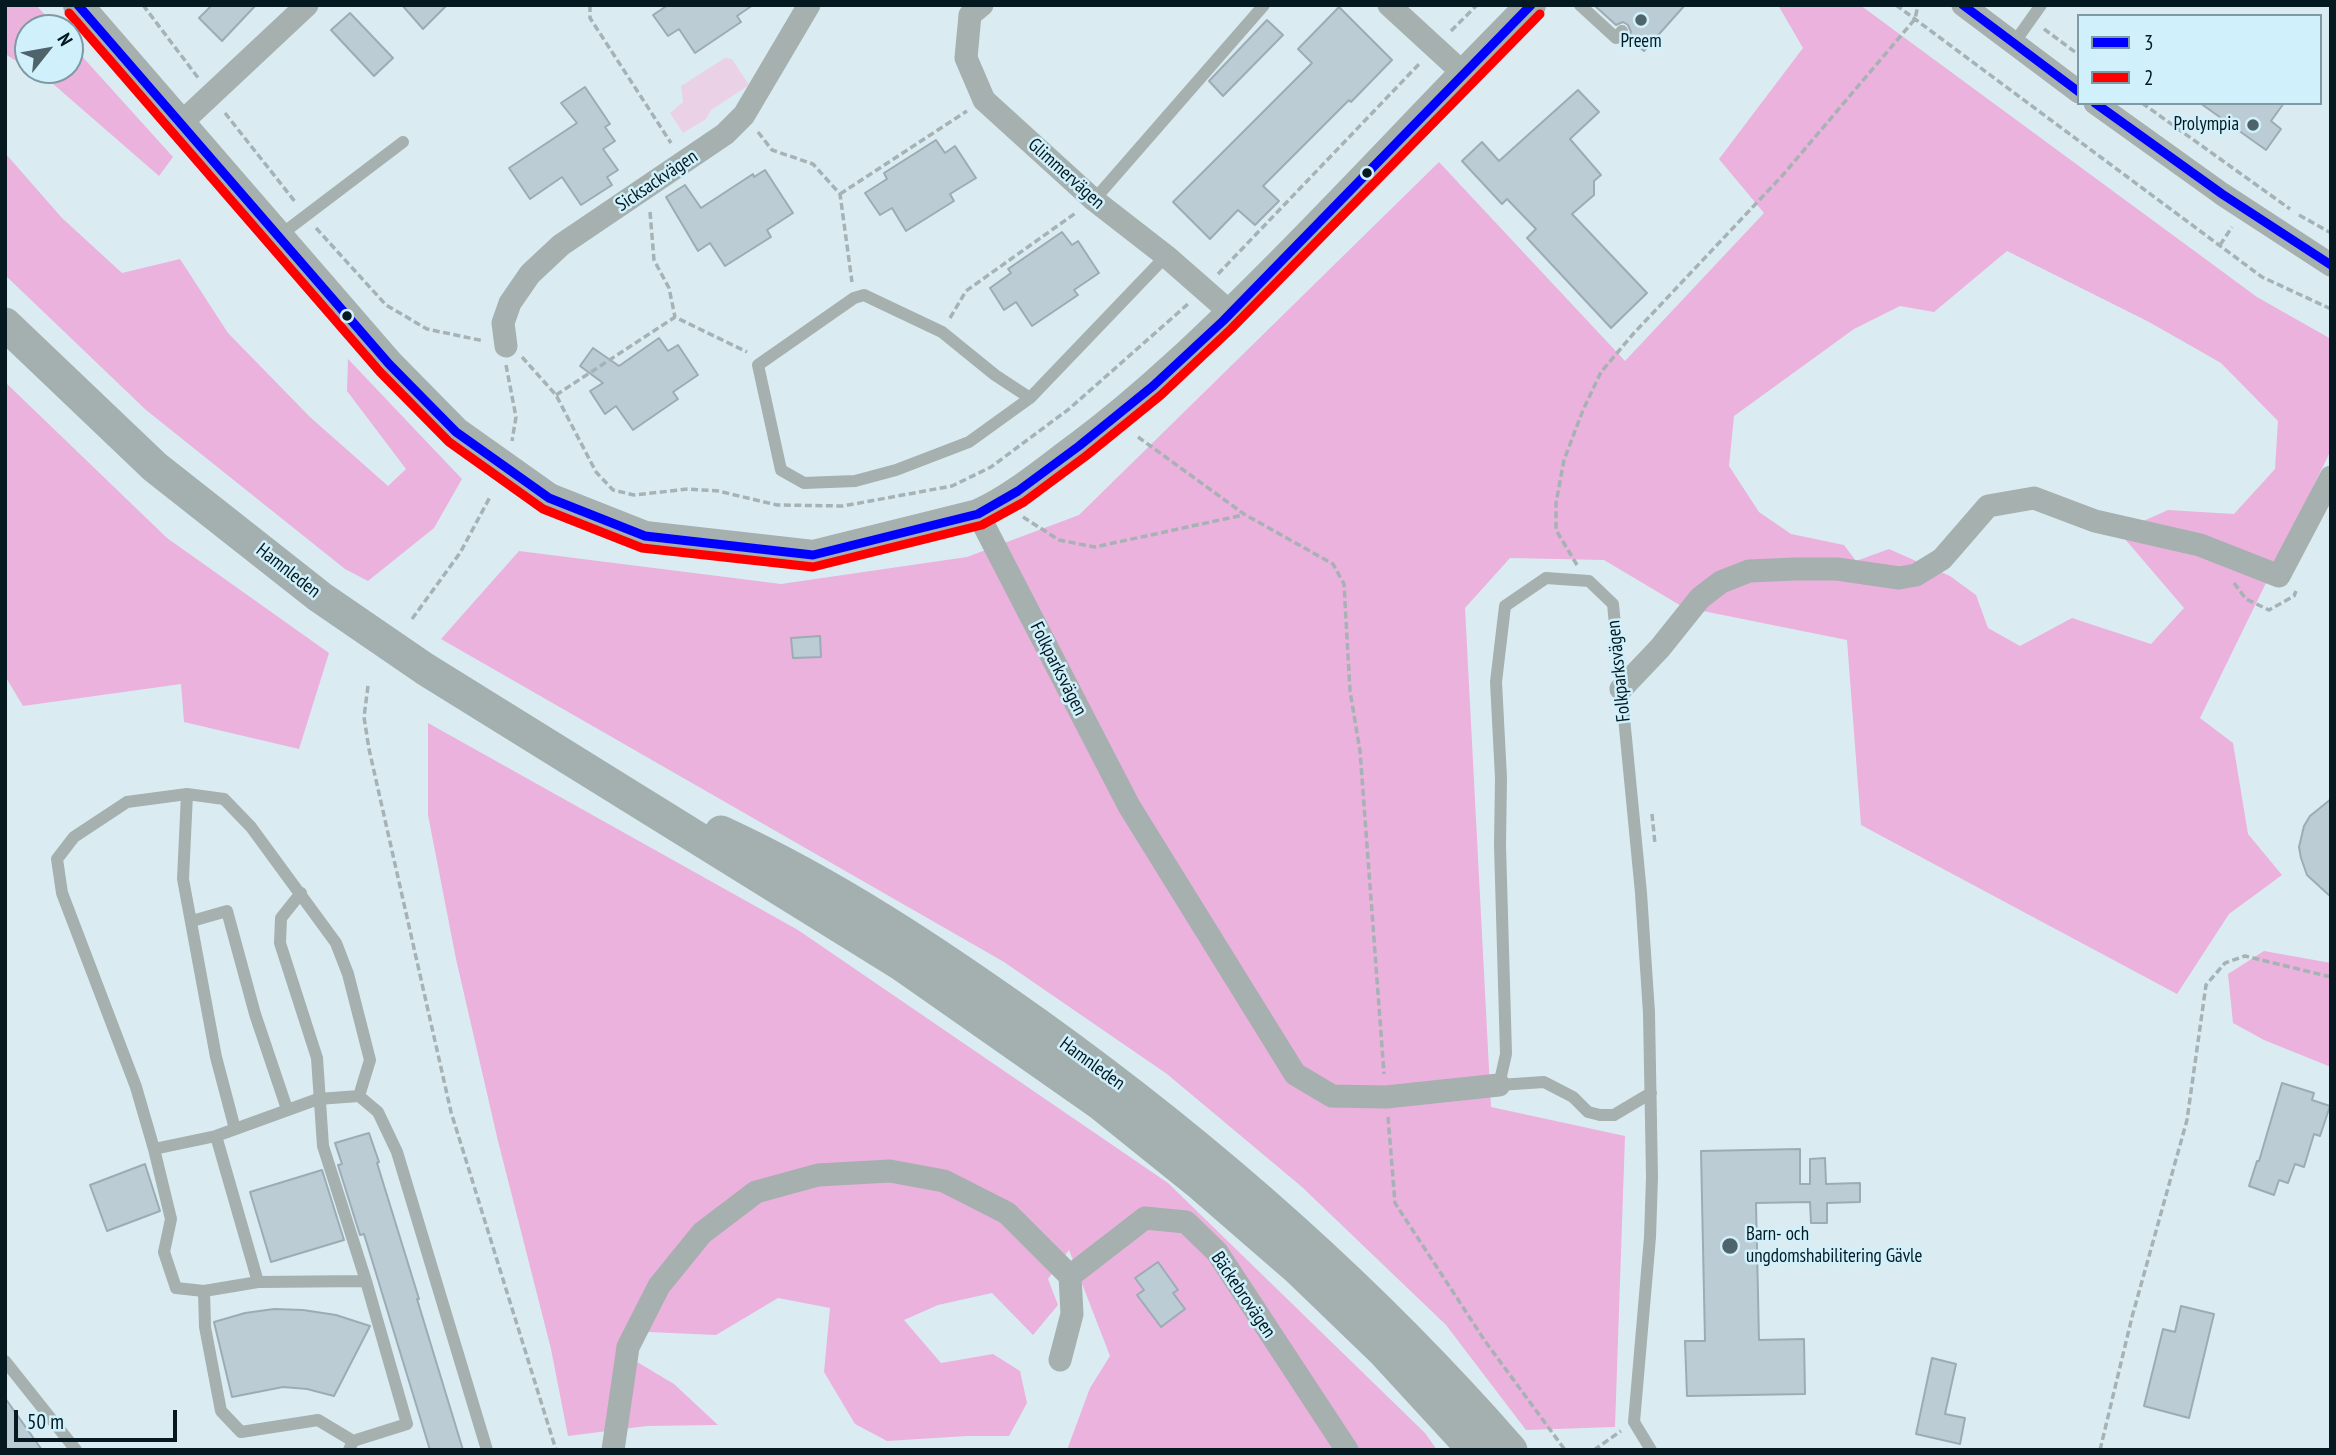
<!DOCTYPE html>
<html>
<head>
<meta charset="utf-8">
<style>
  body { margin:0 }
  #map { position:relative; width:2336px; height:1455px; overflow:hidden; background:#daecf2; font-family:"PT Sans Narrow",sans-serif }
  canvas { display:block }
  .frame { position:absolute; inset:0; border:7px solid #041920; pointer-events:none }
  .legend { position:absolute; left:2077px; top:14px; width:245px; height:91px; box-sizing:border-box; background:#d0f0fc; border:2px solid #7e9aa4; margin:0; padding:9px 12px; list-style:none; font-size:21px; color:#041920 }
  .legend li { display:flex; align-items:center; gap:14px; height:35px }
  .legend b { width:35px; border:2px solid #7e9aa4 }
  .north { position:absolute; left:14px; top:14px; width:70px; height:70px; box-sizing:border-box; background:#d0f0fc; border:2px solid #7e9aa4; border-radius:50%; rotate:59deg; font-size:19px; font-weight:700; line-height:28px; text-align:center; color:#041920 }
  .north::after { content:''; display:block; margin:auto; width:24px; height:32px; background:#4f636a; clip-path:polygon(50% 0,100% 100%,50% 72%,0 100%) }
  .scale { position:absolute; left:14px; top:1410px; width:163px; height:32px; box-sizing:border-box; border:4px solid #041920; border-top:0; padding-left:9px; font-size:21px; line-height:24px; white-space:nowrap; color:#041920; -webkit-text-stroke:5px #d0f0fc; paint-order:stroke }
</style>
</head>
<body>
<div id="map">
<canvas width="2336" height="1455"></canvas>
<div class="frame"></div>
<ul class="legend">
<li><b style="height:9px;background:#00f"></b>3</li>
<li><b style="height:9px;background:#f00"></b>2</li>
</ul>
<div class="north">N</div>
<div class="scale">50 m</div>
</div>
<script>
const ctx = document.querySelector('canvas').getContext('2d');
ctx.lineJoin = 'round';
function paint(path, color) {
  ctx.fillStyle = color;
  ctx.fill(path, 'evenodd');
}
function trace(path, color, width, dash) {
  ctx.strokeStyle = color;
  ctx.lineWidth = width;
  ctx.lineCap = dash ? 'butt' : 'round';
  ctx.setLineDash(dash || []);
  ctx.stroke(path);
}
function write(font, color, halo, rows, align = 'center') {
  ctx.font = font + ' "PT Sans Narrow",sans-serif';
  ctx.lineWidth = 5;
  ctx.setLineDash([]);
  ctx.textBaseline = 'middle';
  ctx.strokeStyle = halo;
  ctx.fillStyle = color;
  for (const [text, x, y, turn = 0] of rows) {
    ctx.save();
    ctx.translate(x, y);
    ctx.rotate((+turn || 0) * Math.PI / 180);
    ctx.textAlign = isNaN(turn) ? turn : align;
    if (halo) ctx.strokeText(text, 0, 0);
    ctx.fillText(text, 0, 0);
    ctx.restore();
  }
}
paint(new Path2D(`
  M725,58L732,59L749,85L711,110L706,119L683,133L670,113L683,102L681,86Z`), '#ead1e6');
paint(new Path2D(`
  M5,5H36L57,28H28V68L5,54Z
  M1778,5H1860L2257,297L2331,339V450L2200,718L2233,743L2248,834L2282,875L2229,914L2177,994L1861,825L1847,640L1683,607L1604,560L1510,558L1465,608L1491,1107L1625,1136L1615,1427L1526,1430L1446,1325L1302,1187L1167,1074L1004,962L441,639L519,551L781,584L967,557L1079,515L1439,162L1625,361L1764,213L1719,159L1803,48ZM2007,251L2149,322L2221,363L2278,421L2275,469L2234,514L2168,510L2119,532L2184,608L2151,644L2072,618L2020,646L1988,628L1976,595L1950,576L1889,549L1856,561L1844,545L1791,534L1759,512L1729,466L1734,416L1854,329L1900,306L1934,312Z
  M70,43L173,157L159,176L52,83L31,70H70Z
  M5,153L62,218L122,273L180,259L228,333L310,417L388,486L406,469L347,391L348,359L462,479L434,528L368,581L345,569L146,410L5,275Z
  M5,382L167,538L329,653L299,749L184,722L181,684L23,706L5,676Z
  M428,723L798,930L1168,1183L1425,1433L1437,1450H1067L1090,1388L1110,1356L1069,1250L1048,1279L1058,1305L1033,1335L992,1293L938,1305L904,1320L941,1363L993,1354L1020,1371L1027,1403L1009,1436H967L887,1441L855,1424L824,1372L830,1308L778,1298L716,1335L626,1331L622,1353L674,1384L718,1425L647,1426L568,1436L551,1349L498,1141L456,959L428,815Z
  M2264,951L2331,963V1067L2264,1040L2233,1023L2228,974Z`), '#eab2dd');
const building = new Path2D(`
  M212,5H256L222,41L199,18Z
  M402,5H447L423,29Z
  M668,5H753L737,16L741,22L695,53L679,29L668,36L653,15Z
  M1594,5H1685L1644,51L1628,37L1631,32L1628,25L1623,22L1616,25Z
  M1339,7L1392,60L1351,102L1349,100L1263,186L1279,201L1255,225L1238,210L1210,239L1173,202L1312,63L1298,49Z
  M350,13L393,58L374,76L331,30Z
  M1267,20L1283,35L1223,96L1209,81Z
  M585,87L610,124L605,127L615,141L603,149L618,170L607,177L612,185L581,205L562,177L530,199L509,168L577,123L561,103Z
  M1578,90L1599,112L1570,139L1601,175L1594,181V195L1572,214L1647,293L1611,328L1527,238L1536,229L1507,199L1502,204L1462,161L1482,142L1499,161Z
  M2200,103H2284L2271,121L2281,129L2266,150Z
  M936,140L945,153L955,146L976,178L950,194L954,201L906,231L892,208L880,215L865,193L887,179L884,173Z
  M765,170L793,213L767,230L771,237L725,266L710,243L698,251L666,197L685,185L701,208L753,174L754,177Z
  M1062,232L1072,245L1078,241L1099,273L1074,290L1078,295L1032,326L1016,302L1004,310L990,288L1011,273L1008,269Z
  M659,338L668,351L678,345L698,375L673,392L678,399L633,430L616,406L605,414L590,391L603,383L580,366L593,348L619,366Z
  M820,636L821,657L793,658L791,638Z
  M2331,799V897L2307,875L2301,858L2299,847L2304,826L2310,816Z
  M2282,1083L2314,1093L2312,1100L2330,1106L2320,1136L2314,1134L2304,1167L2295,1164L2288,1183L2279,1180L2274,1195L2249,1186L2257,1161H2259Z
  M369,1133L379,1162L377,1163L419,1299H417L463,1450H430L364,1234L360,1235L338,1165L342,1164L335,1143Z
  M1800,1149V1184H1810V1159L1825,1158L1826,1184L1860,1183V1202L1827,1203V1223H1811L1810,1202L1756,1203L1759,1340L1804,1339L1805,1394L1687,1396L1685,1341H1705L1701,1151Z
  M145,1164L160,1211L107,1231L90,1185Z
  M322,1170L344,1240L271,1262L250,1192Z
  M1158,1262L1178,1290L1173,1293L1185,1309L1161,1327L1137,1295L1144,1290L1135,1278Z
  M2181,1306L2214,1314L2189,1418L2144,1406L2163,1329L2175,1332Z
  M274,1309L303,1310L336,1315L370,1326L334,1396L307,1389L283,1387L232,1397L214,1322L245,1313Z
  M1932,1358L1956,1364L1945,1414L1965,1418L1960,1444L1916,1434Z
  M5,1398L42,1450H5Z`);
paint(building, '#bcccd4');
trace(building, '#9cacb4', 2);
trace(new Path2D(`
  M143,5L199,79
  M590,5V18L671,143
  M1896,5L2262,277L2331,309
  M2044,29L2079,55
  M1451,31L1477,5
  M2142,103L2290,209
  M225,113L296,203
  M758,132L772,150L813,164L840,194L852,282
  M840,194L967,111
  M650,212L654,260L669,288L675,317
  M2299,215L2331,233
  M316,228L386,305L427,329L484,341
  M2220,245L2232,227
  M1218,274L1421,62
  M950,318L966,291L1077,212
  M522,357L556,395L596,472L613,490L634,495L688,489L718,491L777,505L843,506L952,486L991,467L1069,409L1188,304
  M506,365L516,417L512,441
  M556,395L675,317L747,352
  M1138,437L1244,514L1333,564L1344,584L1350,691L1360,751L1384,1074
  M1023,517L1059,540L1095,547L1243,515
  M1577,565L1556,530V503L1564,460L1583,410L1601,372L1634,333L1782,176L1915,19L1918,5
  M2234,583L2246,599L2269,610L2294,596L2296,591
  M412,619L460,553L490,497
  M368,686L364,717L369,749L451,1112L556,1450
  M1652,814L1655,844
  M1388,1117L1395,1203L1485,1341L1565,1450
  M1594,1450L1621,1431
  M2100,1450L2132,1317L2187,1120L2206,985L2225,963L2245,956L2331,977`), '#a7b2b4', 3.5, [7, 3.5]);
trace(new Path2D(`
  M1580,5L1616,38L1622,31
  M2014,43L2041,5
  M1094,200L1264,5
  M279,236L403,142
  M1030,398L969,442L896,470L855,481L804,483L781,470L758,365L854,298L864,295L942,332L995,375L1030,398L1166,256
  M301,893L281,918L280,943L317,1058L323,1146L366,1281
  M192,921L227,911L255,1014L287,1109
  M1651,1093L1614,1115H1600L1588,1112L1573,1097L1544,1082L1499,1085L1506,1054L1500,845L1501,778L1496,682L1505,606L1546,578L1589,581L1613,604L1641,893L1649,1013L1652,1177L1650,1237L1634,1422L1651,1450
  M235,1129L216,1057L183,879L187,794L224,799L251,827L336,943L348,974L370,1060L359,1096
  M216,1136L258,1282
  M154,1149L136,1087L62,893L57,859L74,837L127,802L187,794
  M204,1291L205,1327L221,1411L241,1432L318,1420L353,1441
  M5,1361L76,1450
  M349,1450L353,1441L407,1424L366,1281L258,1282L204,1291L176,1288L164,1252L171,1219L154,1149L216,1136L318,1099L359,1096L378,1112L397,1152L487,1450`), '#a5b0af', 12);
trace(new Path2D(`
  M982,5L970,15L966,58L984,100L1094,200L1166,256L1231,313
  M1389,5L1463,73
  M1963,5L2079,92
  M2095,103L2222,194L2331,265
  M180,124L307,5
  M506,346L503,323L510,303L530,274L561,245L725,134L744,115L809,5
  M978,514L1129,806L1295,1074L1332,1096L1386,1097L1499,1085
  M1621,689L1660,648L1700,598L1721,582L1749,571L1795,569H1837L1899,578L1916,575L1942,559L1988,506L2034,498L2095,521L2200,545L2279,576L2331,477
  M1070,1276L1145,1218L1186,1222L1217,1252L1347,1450
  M613,1450L628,1347L659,1286L702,1233L756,1192L818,1175L890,1171L944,1181L1007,1213L1070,1276L1072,1314L1060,1360`), '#a5b0af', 23);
trace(new Path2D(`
  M78,5L389,364L456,432L549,498L645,536L813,555L978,514C1015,497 1046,470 1079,446C1147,395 1208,336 1268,276C1357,187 1442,94 1531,5`), '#a5b0af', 30);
trace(new Path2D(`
  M5,324L155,467L320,597L425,669L902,965L1099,1103L1201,1185L1299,1270L1383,1351L1474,1450
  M721,832C834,884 936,952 1037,1024C1210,1148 1370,1289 1511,1450`), '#a3b0af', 33);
trace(new Path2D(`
  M78,5L389,364L456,432L549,498L645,536L813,555L978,514L1018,491L1079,446L1153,386L1223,321L1531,5
  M1963,5L2079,92
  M2095,103L2222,194L2331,265`), '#00f', 9);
trace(new Path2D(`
  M69,13L380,372L449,442L543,509L642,548L813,567L982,525L1024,502L1086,456L1161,395L1231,329L1540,14`), '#f00', 9);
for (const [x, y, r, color] of [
  [1641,20,7,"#4f636a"],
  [2253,125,7,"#4f636a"],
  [1367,173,6,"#041920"],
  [347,316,6,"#041920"],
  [1730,1246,9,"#4f636a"]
]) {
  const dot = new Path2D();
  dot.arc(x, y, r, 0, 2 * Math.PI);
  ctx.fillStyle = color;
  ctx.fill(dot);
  trace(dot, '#d0f0fc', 2.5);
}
write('19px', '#041920', '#d0f0fc', [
  ["Preem",1641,42],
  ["Prolympia",2239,125,"right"],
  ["Barn- och",1746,1235,"left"],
  ["ungdomshabilitering Gävle",1746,1257,"left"]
]);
write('19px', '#041920', '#d0f0fc', [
  ["Glimmervägen",1066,174,42],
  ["Sicksackvägen",657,181,-34],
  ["Hamnleden",288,571,38],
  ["Folkparksvägen",1058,669,63],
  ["Folkparksvägen",1619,671,-96],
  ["Hamnleden",1092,1064,36],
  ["Bäckebrovägen",1243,1295,56]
]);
</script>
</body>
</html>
